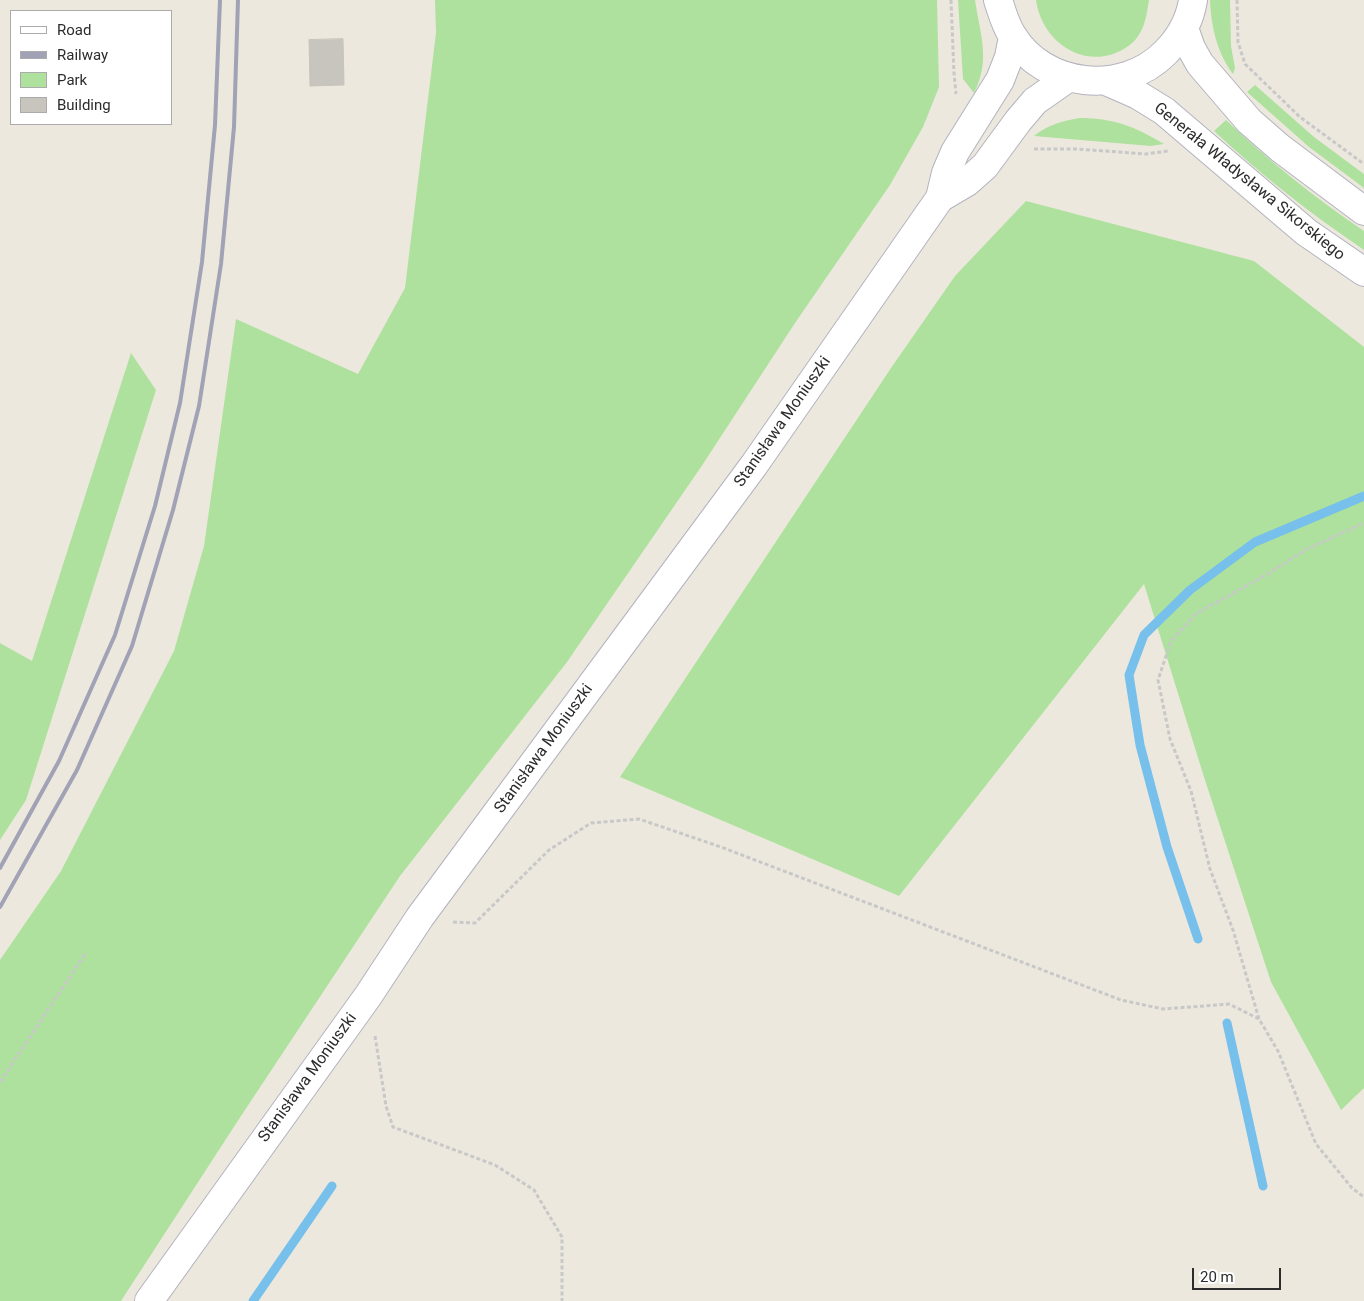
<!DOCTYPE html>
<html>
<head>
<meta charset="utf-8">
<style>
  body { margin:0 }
  #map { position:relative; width:1364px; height:1301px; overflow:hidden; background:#ede8de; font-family:Roboto,sans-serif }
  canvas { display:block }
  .legend { position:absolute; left:10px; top:10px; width:162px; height:115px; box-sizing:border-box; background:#fff; border:1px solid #ababab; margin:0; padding:6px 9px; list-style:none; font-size:15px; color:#2c2c2c }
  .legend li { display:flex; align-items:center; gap:10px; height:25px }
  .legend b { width:25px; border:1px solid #ababab }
  .scale { position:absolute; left:1192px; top:1268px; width:89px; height:22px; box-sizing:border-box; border:2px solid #2c2c2c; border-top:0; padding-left:6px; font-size:15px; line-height:18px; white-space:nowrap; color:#2c2c2c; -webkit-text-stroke:4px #fff; paint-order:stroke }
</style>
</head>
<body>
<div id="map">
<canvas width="1364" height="1301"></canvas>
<ul class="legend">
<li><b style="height:6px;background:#fff"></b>Road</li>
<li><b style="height:6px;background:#a1a2b5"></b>Railway</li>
<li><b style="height:14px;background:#aee19d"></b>Park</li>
<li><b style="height:14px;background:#c8c5be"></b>Building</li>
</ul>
<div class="scale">20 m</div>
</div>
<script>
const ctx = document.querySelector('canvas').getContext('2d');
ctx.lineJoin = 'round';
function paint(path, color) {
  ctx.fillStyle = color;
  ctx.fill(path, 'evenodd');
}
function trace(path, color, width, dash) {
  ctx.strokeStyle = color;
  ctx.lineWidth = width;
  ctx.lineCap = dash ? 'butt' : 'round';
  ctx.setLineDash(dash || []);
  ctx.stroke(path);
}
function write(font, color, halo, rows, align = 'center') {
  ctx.font = font + ' Roboto,sans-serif';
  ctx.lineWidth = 4.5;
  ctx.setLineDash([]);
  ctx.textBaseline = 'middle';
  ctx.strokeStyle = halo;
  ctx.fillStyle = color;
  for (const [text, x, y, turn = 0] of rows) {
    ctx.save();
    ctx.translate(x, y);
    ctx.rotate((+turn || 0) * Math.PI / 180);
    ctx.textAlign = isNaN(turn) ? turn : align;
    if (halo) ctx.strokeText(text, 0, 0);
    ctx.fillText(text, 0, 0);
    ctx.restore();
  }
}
paint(new Path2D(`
  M435,0H937L939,87L923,127L890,185L795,323L701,467L567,662L400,876L239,1119L121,1301H0V960L61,871L174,651L204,546L236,319L358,374L405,288L436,33Z
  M958,0H975C980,34 991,60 974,93L963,79Z
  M1036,0H1149C1147,11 1146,23 1140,33C1135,43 1124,50 1113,54C1077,66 1041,38 1036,0Z
  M1210,0H1230L1231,46L1235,68L1233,74C1217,53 1211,26 1210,0Z
  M1255,85L1314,137L1364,174V188L1309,147L1247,92Z
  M1079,118C1113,118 1134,126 1164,144L1151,146L1034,136C1047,125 1063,121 1079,118Z
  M1226,120C1269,161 1315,198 1364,231V250C1311,214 1261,175 1214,131Z
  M1026,201L1254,261L1364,347V1088L1341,1110L1271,982L1204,777L1144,584L899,896L620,777L891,368L955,276Z
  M131,353L156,390L26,800L0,840V643L32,661Z`), '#aee19d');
trace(new Path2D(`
  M1198,939L1167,847L1140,745L1129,675L1144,635L1190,590L1255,542L1364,496
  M1227,1023L1263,1186
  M253,1301L332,1186`), '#76c0eb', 9);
const building = new Path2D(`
  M343,39L344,85L310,86L309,40Z`);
paint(building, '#c8c5be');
trace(building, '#c8c4b8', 1);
const secondary = new Path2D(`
  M998,0C1002,12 1005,24 1012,35C1044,88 1122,96 1165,53C1179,39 1190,20 1193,0
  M1184,28L1191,48L1200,64L1249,121L1280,148L1364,211
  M1106,81L1138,95L1164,111L1306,232L1364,272
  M940,198L967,182L985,166L1018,121L1035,101L1068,78
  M149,1301L368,996L420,917L754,465L940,198L946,173L955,152L1000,80L1009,57L1013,37`);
trace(secondary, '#b2b3be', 30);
trace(new Path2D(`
  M951,0L954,73L956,94
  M1237,0L1238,42L1245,64L1300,117L1364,164
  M1034,149H1077L1146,154L1168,151
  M453,922L475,923L549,850L591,823L639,819L721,847L1121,1000L1163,1009L1229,1004L1259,1019L1278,1051L1316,1144L1352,1188L1364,1197
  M1259,1019L1233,930L1210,869L1191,791L1170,739L1158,680L1171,641L1197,613L1266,575L1307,549L1364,523
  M375,1036L386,1106L393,1127L495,1165L534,1190L562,1237V1301
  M0,1082L85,954`), '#c8c8c8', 3, [4, 2.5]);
trace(secondary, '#fff', 28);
trace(new Path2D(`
  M0,868L59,761L115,635L155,506L180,403L202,262L215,125L220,0
  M0,907L77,770L132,646L173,510L199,406L221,264L234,127L238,0`), '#a1a2b5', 4);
write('16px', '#2c2c2c', '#fff', [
  ["Generała Władysława Sikorskiego",1249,182,39],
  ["Stanisława Moniuszki",783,422,-55],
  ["Stanisława Moniuszki",544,749,-54],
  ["Stanisława Moniuszki",308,1078,-54]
]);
</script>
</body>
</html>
